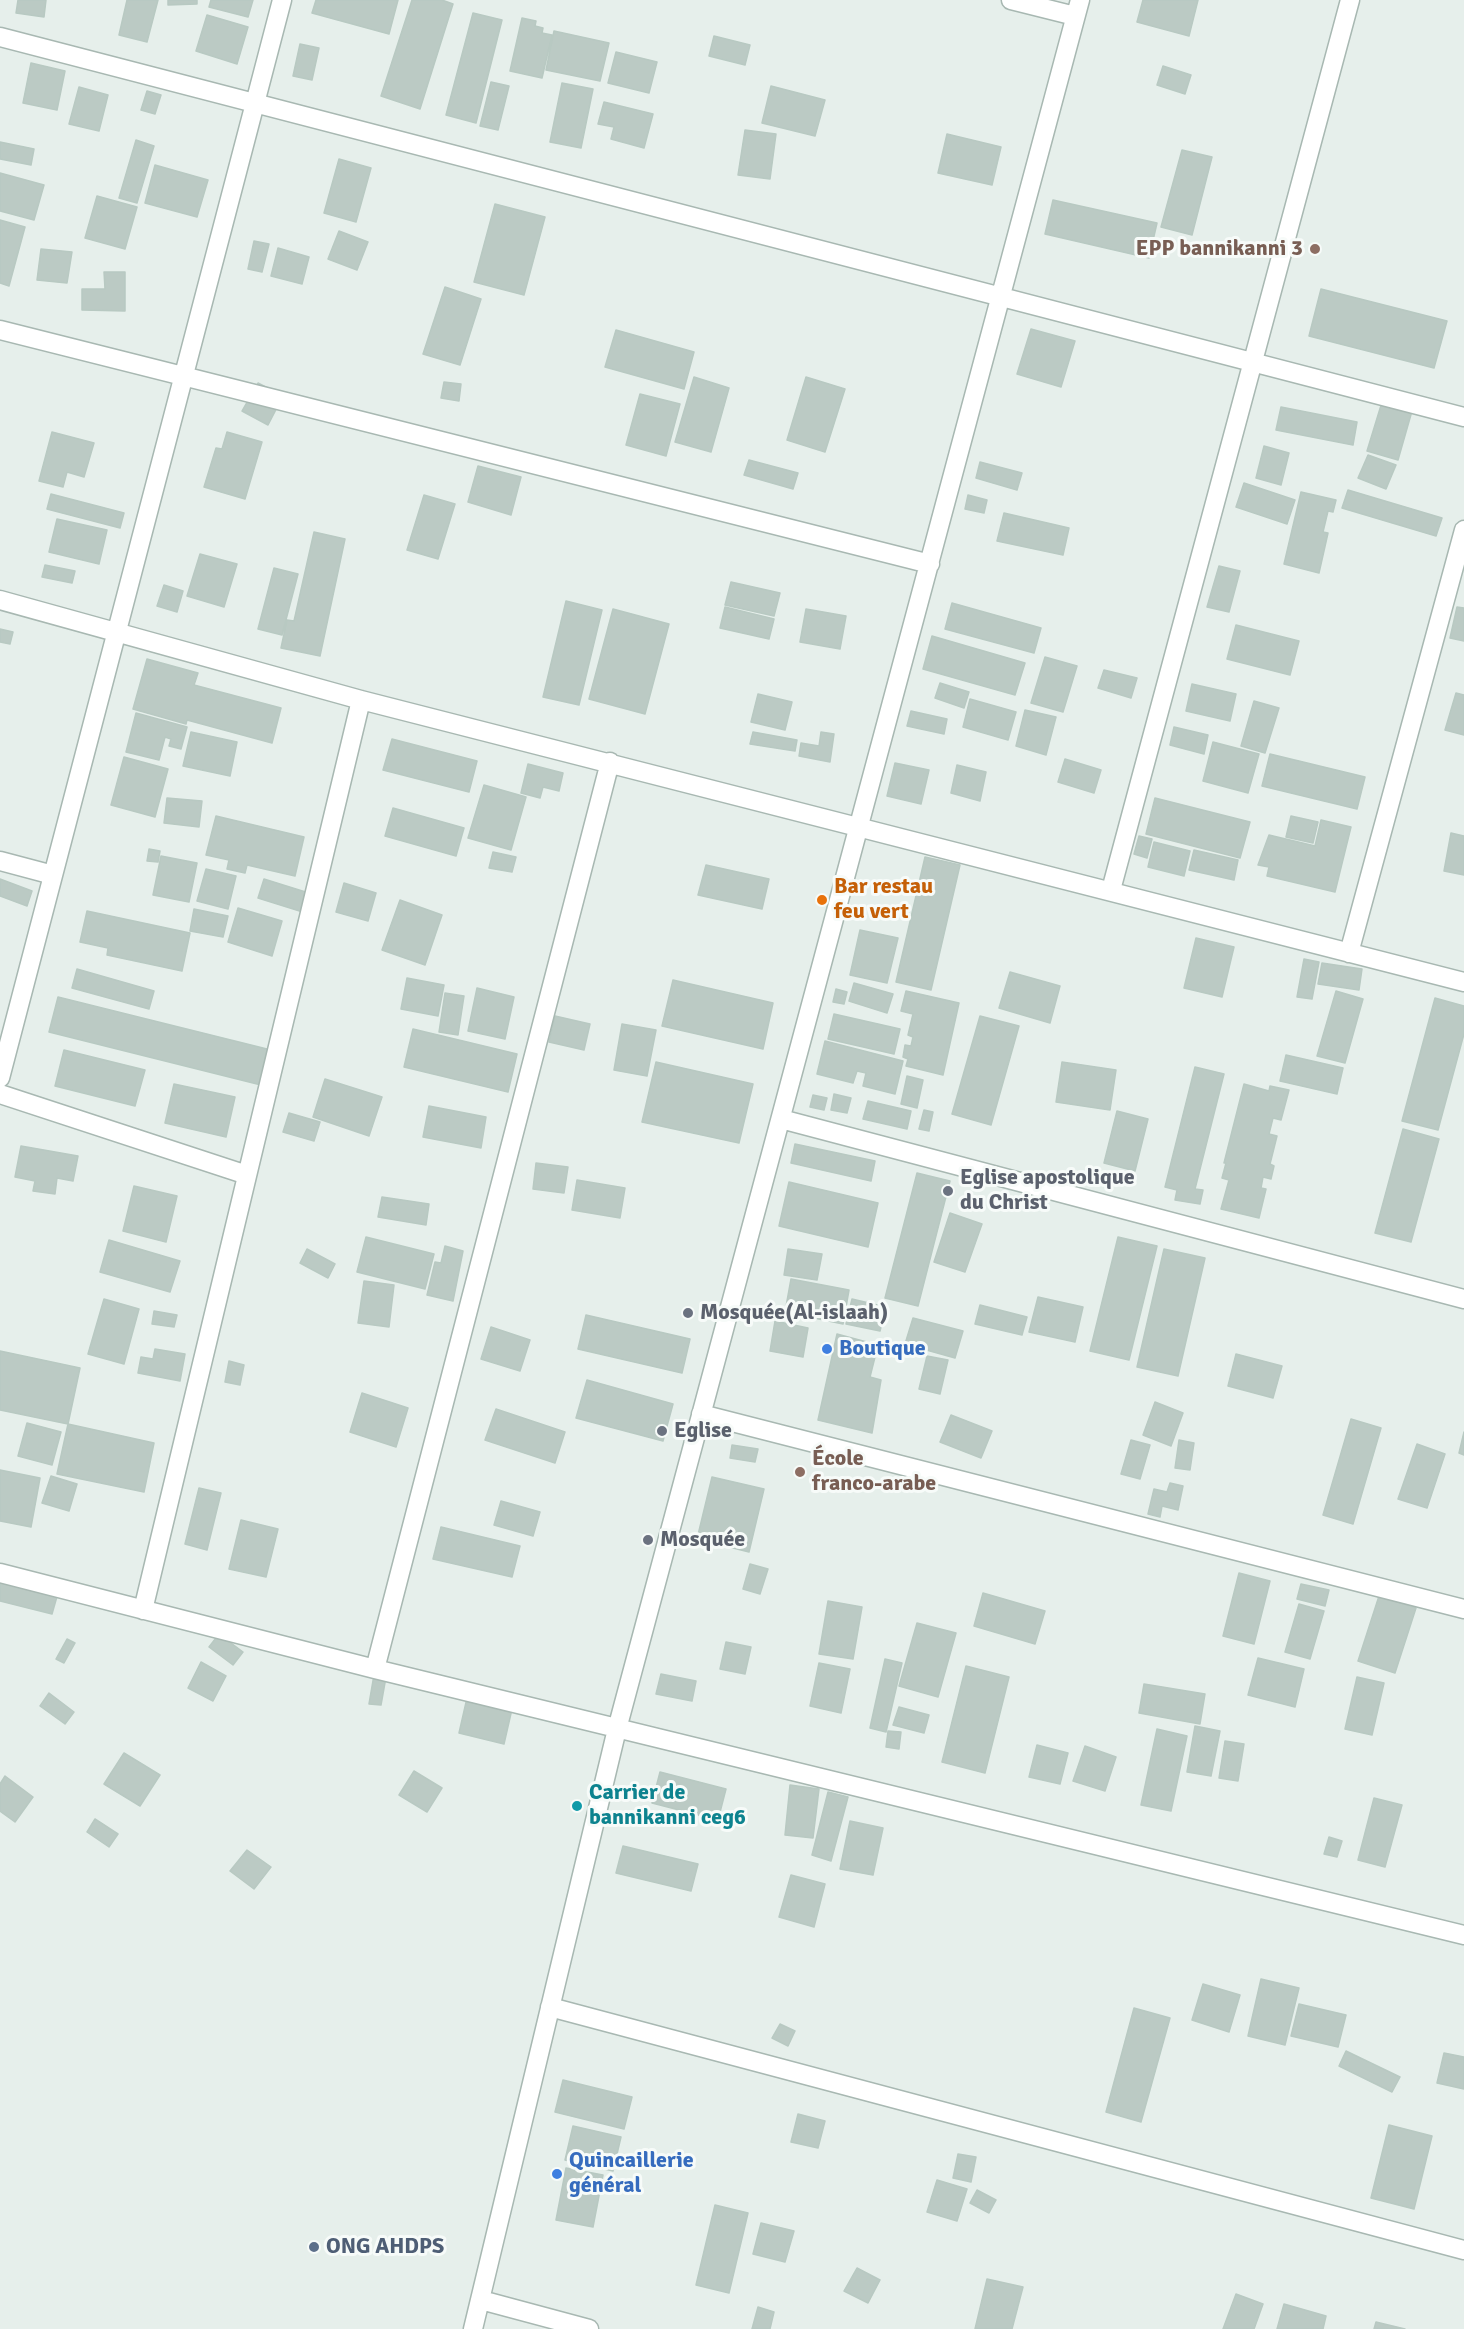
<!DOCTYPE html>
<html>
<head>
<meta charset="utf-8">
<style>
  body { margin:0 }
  canvas { display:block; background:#e6efeb }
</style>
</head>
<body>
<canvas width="1464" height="2329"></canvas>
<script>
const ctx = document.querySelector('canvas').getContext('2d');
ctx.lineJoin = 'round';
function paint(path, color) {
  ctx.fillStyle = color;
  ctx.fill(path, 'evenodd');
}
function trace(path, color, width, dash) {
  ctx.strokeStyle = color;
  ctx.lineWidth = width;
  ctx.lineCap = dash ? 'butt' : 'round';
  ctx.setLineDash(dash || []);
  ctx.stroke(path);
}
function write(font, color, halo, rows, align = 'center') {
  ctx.font = font + ' Signika,sans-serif';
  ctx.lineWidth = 6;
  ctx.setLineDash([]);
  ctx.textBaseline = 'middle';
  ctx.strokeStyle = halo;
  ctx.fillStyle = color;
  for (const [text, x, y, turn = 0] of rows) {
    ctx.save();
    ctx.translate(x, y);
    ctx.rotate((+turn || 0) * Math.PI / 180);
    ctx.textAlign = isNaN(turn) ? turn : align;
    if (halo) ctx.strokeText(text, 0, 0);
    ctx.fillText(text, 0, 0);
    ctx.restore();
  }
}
const building = new Path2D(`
  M18,0H46L44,17L16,13Z
  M127,0H158L147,42L119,35Z
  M168,0H197V4L168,5Z
  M211,0H253L248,17L209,7Z
  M316,0H398L389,34L312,13Z
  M412,0H442L453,4L420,109L381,96Z
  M1143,0H1198L1189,36L1137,22Z
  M473,13L502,20L476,123L446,115Z
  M207,15L248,27L237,64L196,51Z
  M522,18L536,21L535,26L543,28L542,33L552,35L542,78L510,71Z
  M554,31L609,43L600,81L546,70Z
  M714,36L750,45L745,65L709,56Z
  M300,44L319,48L312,80L293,76Z
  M616,52L657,62L649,93L608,83Z
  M31,63L65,71L57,110L23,103Z
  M1163,66L1191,75L1185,94L1157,85Z
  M491,82L509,86L498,130L480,126Z
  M562,83L593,89L581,148L550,142Z
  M771,86L825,100L815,136L762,123Z
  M79,87L108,95L99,131L69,124Z
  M147,91L161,95L155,114L141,110Z
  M604,102L653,114L644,148L611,139L614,127L598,124Z
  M745,130L776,134L770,179L738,175Z
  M947,134L1001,147L992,185L938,173Z
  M136,140L154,146L137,203L119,198Z
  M0,142L34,149L31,165L0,159Z
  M1182,150L1212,157L1192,235L1161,227Z
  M339,159L371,168L356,222L324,213Z
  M155,165L208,180L197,217L145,203Z
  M0,173L44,185L34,220L0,211Z
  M97,196L137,207L125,249L85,238Z
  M1053,200L1157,223L1149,258L1045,234Z
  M495,204L545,217L524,295L474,282Z
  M0,220L25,227L9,286L0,283Z
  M339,231L368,242L357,270L328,259Z
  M254,241L269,244L262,272L248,269Z
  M278,248L309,257L302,284L271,276Z
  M41,249L72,252L67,283L37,280Z
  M104,272H125V311L82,310V289H105Z
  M445,287L481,299L460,365L423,354Z
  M1321,289L1447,321L1434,368L1309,336Z
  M1031,329L1075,341L1061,387L1017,374Z
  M616,330L694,352L684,389L605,367Z
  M694,377L729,388L711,452L675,442Z
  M806,377L845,389L825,452L787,440Z
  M444,382L461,384L459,401L441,398Z
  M258,383L283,396L268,425L242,411Z
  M640,394L680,404L666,456L626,445Z
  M1382,402L1412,411L1398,460L1367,451Z
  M1281,407L1357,422L1353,445L1276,430Z
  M52,432L94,443L84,477L67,472L63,487L39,481Z
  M227,432L262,442L245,499L204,487L216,448L222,449Z
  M1264,446L1289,453L1281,485L1256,478Z
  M1368,455L1396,465L1386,489L1358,478Z
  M749,460L798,473L793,489L744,475Z
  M980,462L1022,473L1017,490L976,478Z
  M478,466L521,477L511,515L468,502Z
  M1244,483L1295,500L1287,524L1236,507Z
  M1348,490L1442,518L1436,536L1342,508Z
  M1301,492L1336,500L1333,512L1328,511L1323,532L1328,533L1319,573L1284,564Z
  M51,494L124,513L120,528L47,509Z
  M424,495L455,504L438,559L407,550Z
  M968,495L987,500L984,513L965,509Z
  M1004,513L1069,528L1063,555L997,541Z
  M57,519L107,530L99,564L49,552Z
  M314,532L345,539L320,656L281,648L287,620L294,621Z
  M200,554L237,564L224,607L187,596Z
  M45,565L75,571L72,583L42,577Z
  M1219,566L1240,571L1229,612L1207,607Z
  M274,568L298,574L282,635L258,629Z
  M731,582L780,593L774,616L725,605Z
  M164,585L183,591L177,612L157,606Z
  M566,601L602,610L579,705L543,697Z
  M952,603L1041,628L1034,653L945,629Z
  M725,607L774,619L769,639L720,628Z
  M1457,607L1464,608V641L1450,638Z
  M613,609L669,624L645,714L589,699Z
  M806,609L846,616L840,649L800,642Z
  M1236,625L1299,641L1290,675L1227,659Z
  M0,629L13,632L10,644L0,642Z
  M932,636L1025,663L1015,695L923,669Z
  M1045,657L1077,666L1063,712L1031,703Z
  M147,659L198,673L194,685L281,708L272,743L187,720L186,724L133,709Z
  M1104,670L1137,678L1131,698L1098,688Z
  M940,683L969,692L964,708L935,698Z
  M1192,684L1236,694L1230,721L1186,711Z
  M1456,693L1464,695V735L1445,730Z
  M758,694L792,702L785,730L751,722Z
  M970,699L1016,712L1008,740L963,727Z
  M1254,701L1279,708L1265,753L1241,746Z
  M1025,710L1056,717L1046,755L1016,746Z
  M911,711L947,719L944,734L907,726Z
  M136,713L187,727L181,749L169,746L171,739L165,737L159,760L126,752Z
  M1174,727L1208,735L1204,754L1170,745Z
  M191,732L237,742L230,776L183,766Z
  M753,732L797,740L795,751L750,744Z
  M821,732L834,734L830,762L799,756L801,743L819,746Z
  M392,739L477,761L469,792L383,770Z
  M1213,742L1259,754L1248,793L1203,781Z
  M1270,754L1365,777L1357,809L1262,786Z
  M124,757L168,769L155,817L111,805Z
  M1065,759L1101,770L1094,793L1058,782Z
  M895,763L929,770L921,804L887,796Z
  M528,764L563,773L559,791L543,787L540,798L521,793Z
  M957,765L986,772L980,801L951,793Z
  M484,785L526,797L511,850L468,838Z
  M167,798L202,801L199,827L164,823Z
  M1155,798L1250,822L1240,858L1146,834Z
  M393,808L464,828L456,856L385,836Z
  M216,816L304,837L295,876L247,865L245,873L227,869L229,860L206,855Z
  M1291,816L1318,822L1313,843L1286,837Z
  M1321,820L1351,827L1335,892L1267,876L1269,867L1258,865L1269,835L1315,846Z
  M1451,833L1464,836V875L1444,871Z
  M1139,836L1152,839L1147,858L1134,854Z
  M1154,842L1190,851L1184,876L1148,867Z
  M149,849L160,851L158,862L147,861Z
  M1194,850L1238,860L1234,880L1189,870Z
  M493,852L516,857L512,872L489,868Z
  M161,856L197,863L189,902L153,895Z
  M925,857L960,865L931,990L896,982Z
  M706,865L769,879L762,909L698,895Z
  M206,869L236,876L228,909L197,901Z
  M0,879L32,891L27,906L0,896Z
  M264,879L312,894L306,913L258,898Z
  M344,883L376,893L368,921L336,912Z
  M400,900L442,915L425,965L382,950Z
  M238,908L282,921L272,956L228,942Z
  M194,909L228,916L223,937L190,931Z
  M87,911L190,933L182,971L107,955L108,948L80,942Z
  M860,930L898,938L887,983L850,975Z
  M1196,938L1234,947L1222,997L1184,988Z
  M1304,959L1319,962L1312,999L1297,997Z
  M1322,963L1362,969L1359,990L1318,984Z
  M77,969L154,991L149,1009L72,988Z
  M1010,972L1060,986L1050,1023L999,1008Z
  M407,978L444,985L438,1016L401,1009Z
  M673,980L773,1003L763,1049L662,1026Z
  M854,983L893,994L887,1013L849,1001Z
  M477,988L514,997L505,1039L468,1031Z
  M836,989L847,992L844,1004L833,1002Z
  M906,991L959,1003L943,1075L906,1066L908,1059L903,1057L905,1045L911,1046L913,1037L908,1035L913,1014L901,1011Z
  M1336,991L1363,999L1345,1063L1317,1056Z
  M445,993L464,996L458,1035L439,1032Z
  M58,997L271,1050L261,1085L49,1032Z
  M1435,998L1464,1006V1034L1438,1130L1402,1121Z
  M834,1014L900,1029L894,1054L828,1039Z
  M555,1016L590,1024L584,1050L549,1042Z
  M980,1016L1019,1026L991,1125L952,1114Z
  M622,1024L656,1030L647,1076L614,1070Z
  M413,1029L517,1054L508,1092L404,1067Z
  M825,1041L903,1061L895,1094L863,1086L866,1073L857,1071L853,1083L817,1074Z
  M64,1050L145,1070L135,1106L55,1086Z
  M1286,1055L1343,1068L1337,1094L1280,1081Z
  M656,1062L753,1084L739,1143L642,1122Z
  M1062,1062L1116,1070L1110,1110L1056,1102Z
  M1195,1067L1224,1074L1195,1189L1203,1190L1200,1204L1175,1200L1177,1190L1165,1187Z
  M907,1076L923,1080L917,1108L901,1104Z
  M325,1079L382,1097L369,1136L313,1117Z
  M174,1084L235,1097L226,1137L165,1123Z
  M1244,1084L1269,1091L1270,1086L1289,1090L1281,1120L1273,1118L1269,1134L1277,1136L1270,1164L1274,1166L1271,1179L1263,1177L1261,1188L1266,1189L1259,1218L1221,1209L1229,1180L1222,1178L1226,1163H1224Z
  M834,1094L851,1098L847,1113L831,1110Z
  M813,1095L827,1098L824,1110L810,1107Z
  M868,1101L911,1111L907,1129L863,1119Z
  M429,1106L486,1117L481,1148L423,1137Z
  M924,1110L933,1112L929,1131L919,1129Z
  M1117,1111L1148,1119L1135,1171L1104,1163Z
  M289,1113L320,1122L314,1141L283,1132Z
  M1403,1129L1439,1139L1411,1242L1375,1233Z
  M795,1144L875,1161L871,1181L791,1163Z
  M21,1146L78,1156L73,1181L57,1178L55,1194L33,1191L35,1181L15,1177Z
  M536,1163L568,1167L564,1193L533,1189Z
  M917,1173L950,1181L918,1306L885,1298Z
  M577,1180L625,1188L620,1218L572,1210Z
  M789,1182L878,1203L868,1247L779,1226Z
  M134,1186L177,1196L166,1242L123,1231Z
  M382,1197L429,1204L426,1225L378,1217Z
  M950,1213L982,1224L965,1272L934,1262Z
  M366,1237L434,1254L425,1289L357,1272Z
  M1118,1237L1157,1246L1129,1360L1090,1351Z
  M109,1240L180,1261L170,1292L100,1272Z
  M445,1246L463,1251L453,1301L427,1295L435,1262L441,1263Z
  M307,1249L335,1264L328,1278L300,1263Z
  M788,1249L822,1254L817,1280L784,1275Z
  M1164,1249L1205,1258L1178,1376L1137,1367Z
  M791,1279L849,1290L843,1324L785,1312Z
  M364,1281L394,1285L389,1327L358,1323Z
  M1038,1297L1083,1307L1075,1342L1029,1332Z
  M104,1299L139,1309L124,1364L88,1354Z
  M852,1299L886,1307L880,1331L846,1324Z
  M980,1305L1027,1317L1022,1335L975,1324Z
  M154,1311L177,1315L174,1327L152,1324Z
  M586,1315L690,1339L682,1373L578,1349Z
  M913,1318L963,1331L955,1358L905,1344Z
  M775,1321L808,1328L803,1357L770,1351Z
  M491,1327L530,1340L520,1371L481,1359Z
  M837,1334L878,1345L870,1377L881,1380L872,1433L818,1420Z
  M155,1349L185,1354L180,1381L138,1373L141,1357L153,1359Z
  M0,1351L80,1368L68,1424L0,1410Z
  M1236,1354L1282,1366L1273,1398L1228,1386Z
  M927,1356L948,1360L940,1394L919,1389Z
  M229,1361L244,1365L240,1385L225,1382Z
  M587,1380L673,1404L663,1441L576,1418Z
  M362,1393L408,1408L396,1447L350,1432Z
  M1155,1402L1183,1413L1171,1446L1143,1435Z
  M496,1409L565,1432L555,1463L485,1440Z
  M951,1415L992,1431L981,1458L940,1442Z
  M1351,1419L1381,1428L1353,1524L1323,1515Z
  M27,1423L61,1432L52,1465L18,1456Z
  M68,1424L154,1443L144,1492L57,1474Z
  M1464,1432V1455L1459,1453Z
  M1131,1440L1150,1445L1140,1479L1121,1474Z
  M1179,1440L1194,1443L1190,1470L1175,1468Z
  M1417,1444L1445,1454L1427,1508L1398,1499Z
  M732,1445L758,1449L755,1462L730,1458Z
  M0,1470L40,1478L31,1527L0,1521Z
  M51,1476L77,1484L69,1511L42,1503Z
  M712,1477L764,1489L749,1552L697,1539Z
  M1170,1483L1183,1486L1178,1510L1162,1506L1160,1517L1148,1514L1154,1489L1167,1492Z
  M199,1488L221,1493L207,1550L185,1544Z
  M501,1501L540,1512L533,1536L494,1525Z
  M241,1520L278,1529L266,1577L229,1569Z
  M441,1527L520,1546L512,1577L433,1559Z
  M750,1564L768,1569L760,1594L743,1589Z
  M1239,1573L1270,1581L1254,1644L1223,1636Z
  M0,1577L58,1593L52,1614L0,1601Z
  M1301,1584L1329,1590L1325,1606L1297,1599Z
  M983,1593L1045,1611L1035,1644L974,1626Z
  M1379,1596L1416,1608L1395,1673L1358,1661Z
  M828,1601L862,1607L853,1659L819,1654Z
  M1299,1604L1324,1611L1310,1659L1285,1652Z
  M917,1623L956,1633L938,1697L899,1686Z
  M219,1634L243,1652L233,1665L209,1647Z
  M67,1639L75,1643L64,1663L56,1659Z
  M726,1642L751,1647L745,1674L720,1669Z
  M1258,1658L1304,1669L1295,1707L1248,1695Z
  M885,1659L902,1663L886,1732L870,1728Z
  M201,1662L226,1676L213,1701L188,1688Z
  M819,1663L850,1669L841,1713L810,1706Z
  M966,1666L1009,1677L985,1773L942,1762Z
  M661,1674L696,1681L692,1701L656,1694Z
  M374,1675L386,1677L381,1705L369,1704Z
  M1357,1677L1384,1683L1372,1735L1345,1729Z
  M1144,1684L1205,1694L1200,1724L1139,1713Z
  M49,1693L74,1712L65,1724L40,1706Z
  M467,1698L512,1709L504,1744L459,1733Z
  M899,1707L929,1715L924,1733L893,1725Z
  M1195,1726L1220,1731L1211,1776L1187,1772Z
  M1157,1729L1187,1736L1171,1811L1141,1805Z
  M888,1731L901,1732L899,1749L886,1747Z
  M1225,1741L1244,1744L1238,1781L1219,1778Z
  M1037,1745L1068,1753L1060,1784L1029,1777Z
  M1085,1746L1116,1757L1105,1791L1073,1781Z
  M124,1753L160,1775L140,1806L104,1784Z
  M414,1771L442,1788L427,1812L399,1795Z
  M660,1772L726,1789L718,1820L652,1803Z
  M5,1776L33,1797L15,1822L0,1811V1784Z
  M790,1785L819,1789L813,1838L785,1835Z
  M828,1792L848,1797L831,1861L812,1855Z
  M1374,1798L1402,1805L1385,1867L1358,1860Z
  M95,1819L118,1834L109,1847L87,1832Z
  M850,1821L883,1828L873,1875L840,1869Z
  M1329,1837L1342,1841L1337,1857L1324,1854Z
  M623,1846L698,1864L691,1891L616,1873Z
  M247,1850L271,1867L254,1889L230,1871Z
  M791,1875L825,1884L814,1927L779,1917Z
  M1261,1979L1299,1988L1285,2045L1248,2036Z
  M1203,1984L1240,1995L1229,2032L1192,2020Z
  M1299,2004L1346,2015L1338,2047L1291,2036Z
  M1134,2008L1170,2018L1141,2122L1106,2112Z
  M780,2024L795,2031L788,2046L772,2038Z
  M1346,2051L1400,2077L1392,2092L1339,2066Z
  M1444,2053L1464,2057V2089L1437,2083Z
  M563,2080L632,2097L624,2129L555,2112Z
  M798,2114L825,2121L818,2148L791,2142Z
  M1389,2125L1432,2136L1414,2209L1371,2198Z
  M573,2126L621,2137L613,2171L565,2160Z
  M958,2154L976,2157L971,2182L953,2178Z
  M566,2168L603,2175L593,2227L556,2220Z
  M937,2180L967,2189L957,2221L927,2212Z
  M977,2190L996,2200L989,2213L970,2203Z
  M715,2205L748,2213L729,2293L696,2285Z
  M761,2223L794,2231L785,2262L753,2254Z
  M857,2268L880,2280L868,2303L844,2291Z
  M987,2279L1023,2287L1012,2329H975Z
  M1236,2294L1263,2304L1254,2329H1223Z
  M1284,2304L1326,2316L1323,2329H1277Z
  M758,2307L774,2312L770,2329H752Z
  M1376,2322L1405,2329H1374Z`);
paint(building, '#bbcac4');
trace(building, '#b8c9c2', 1.5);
const minor = new Path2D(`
  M1011,0L1075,16
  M0,37L1464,417
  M0,330L930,564
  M0,600L361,700L1464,982
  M0,861L53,875
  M1111,890L1350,0
  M1349,953L1464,530
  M0,1078L282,0
  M0,1094L247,1175
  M781,1119L1464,1299
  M701,1414L1464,1609
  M0,1573L375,1669L1464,1935
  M143,1610L361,700
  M375,1669L610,762
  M550,2007L1464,2250
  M481,2300L589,2329
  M473,2329L617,1729L1080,0`);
trace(minor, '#a8b8b2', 21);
trace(minor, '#fff', 18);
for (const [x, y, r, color] of [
  [1315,249,6,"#8d6e63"],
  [822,900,6,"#e8710a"],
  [948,1191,6,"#6b7280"],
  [688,1313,6,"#6b7280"],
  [827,1349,6,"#3f7fe0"],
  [662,1431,6,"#6b7280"],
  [800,1472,6,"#8d6e63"],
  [648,1540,6,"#6b7280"],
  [577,1806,6,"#0f9aa8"],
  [557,2174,6,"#3f7fe0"],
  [314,2247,6,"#5c6f8a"]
]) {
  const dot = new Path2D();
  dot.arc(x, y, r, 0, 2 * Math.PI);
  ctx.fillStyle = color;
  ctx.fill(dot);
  trace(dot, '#f7fbf9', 2);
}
write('bold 22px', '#785e54', '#f7fbf9', [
  ["EPP bannikanni 3",1303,249],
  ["École",812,1459,"left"],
  ["franco-arabe",812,1484,"left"]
], 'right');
write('bold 22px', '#c56008', '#f7fbf9', [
  ["Bar restau",834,887],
  ["feu vert",834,912]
], 'left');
write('bold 22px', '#5b616d', '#f7fbf9', [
  ["Eglise apostolique",960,1178],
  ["du Christ",960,1203],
  ["Mosquée(Al-islaah)",700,1313],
  ["Eglise",674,1431],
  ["Mosquée",660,1540]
], 'left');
write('bold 22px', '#366cbe', '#f7fbf9', [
  ["Boutique",839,1349],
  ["Quincaillerie",569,2161],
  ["général",569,2186]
], 'left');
write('bold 22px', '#0d838f', '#f7fbf9', [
  ["Carrier de",589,1793],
  ["bannikanni ceg6",589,1818]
], 'left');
write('bold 22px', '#4e5e75', '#f7fbf9', [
  ["ONG AHDPS",326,2247]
], 'left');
</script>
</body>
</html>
